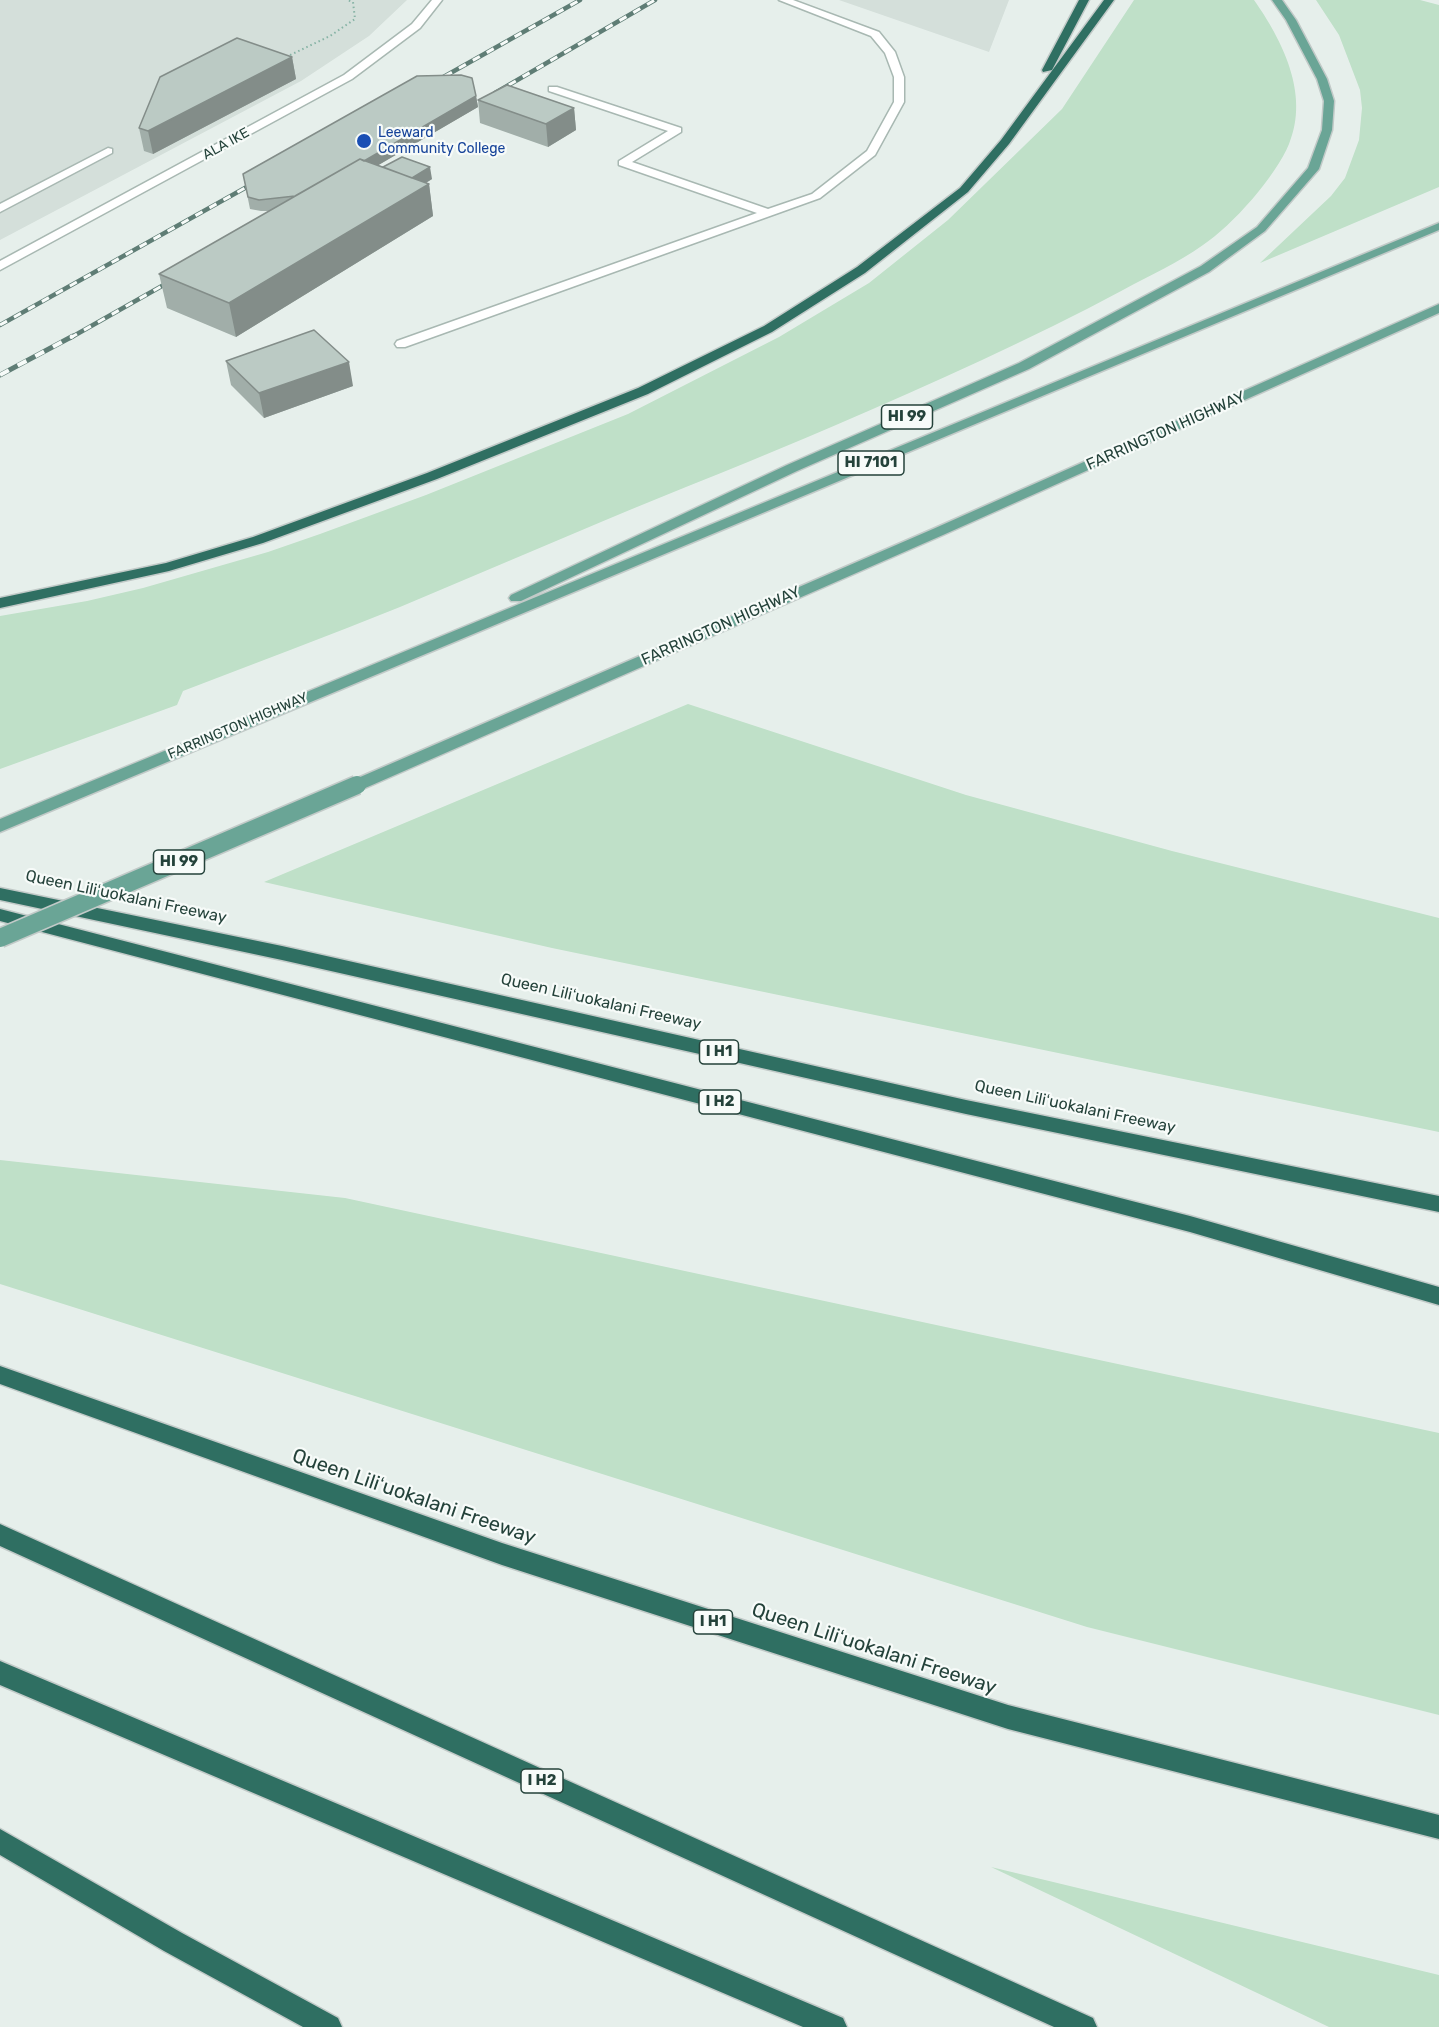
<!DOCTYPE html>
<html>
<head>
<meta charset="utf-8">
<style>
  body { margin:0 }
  canvas { display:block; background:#e6efeb }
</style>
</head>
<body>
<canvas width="1439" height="2027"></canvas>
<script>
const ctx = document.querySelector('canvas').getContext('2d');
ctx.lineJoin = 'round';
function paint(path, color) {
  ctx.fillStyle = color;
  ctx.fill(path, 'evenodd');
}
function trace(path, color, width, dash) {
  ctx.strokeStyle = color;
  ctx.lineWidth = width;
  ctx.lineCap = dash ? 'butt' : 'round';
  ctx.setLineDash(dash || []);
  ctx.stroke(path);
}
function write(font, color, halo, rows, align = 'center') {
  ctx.font = font + ' Rubik,sans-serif';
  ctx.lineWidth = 4.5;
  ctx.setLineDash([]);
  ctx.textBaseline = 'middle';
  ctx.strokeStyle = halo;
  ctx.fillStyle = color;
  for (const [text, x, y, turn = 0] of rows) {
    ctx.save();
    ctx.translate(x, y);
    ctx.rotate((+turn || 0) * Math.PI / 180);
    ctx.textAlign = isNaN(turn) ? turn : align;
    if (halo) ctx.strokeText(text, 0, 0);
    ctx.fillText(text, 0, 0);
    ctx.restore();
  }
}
paint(new Path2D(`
  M0,0H407L369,36L301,81L0,240Z
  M839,0H1009L989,52Z`), '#d4dfda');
paint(new Path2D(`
  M1134,0H1254C1282,40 1310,94 1289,144C1276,176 1232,226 1203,245C1178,263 1150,275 1123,290C1030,340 933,383 836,425C758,459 679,489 601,522C534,550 467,579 400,607C328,636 255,663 183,691L177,705L0,769V616L87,601L143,588L268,552L320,534L426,495L628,414L779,337L869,283L948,220L1062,109Z
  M1316,0H1420L1439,5V187L1260,263L1331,196L1345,178L1359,140L1362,108L1360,90L1339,35Z
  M688,704L966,795L1172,851L1439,918V1132L552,948L264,882Z
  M0,1160L345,1198L1439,1433V1715L1087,1627L0,1284Z
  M991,1867L1439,1975V2027H1329Z`), '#bfe0c8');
const minor = new Path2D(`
  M432,0H442L420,28L352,79L0,270V261L344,75L412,24Z
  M779,0H793L879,32L895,52L904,77V102L875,155L820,198L405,347H397L395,344L397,341L757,213L619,165V161L668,131L549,91V87H557L681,128V132L632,162L768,209L812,194L867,151L894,102V77L885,53L871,36Z
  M108,148L112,149V153L0,212V204Z`);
const major = new Path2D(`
  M1272,0H1282L1296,20L1327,79L1334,101L1332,130L1319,169L1265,231L1209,272L1029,369L797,471L521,601H511L509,598L511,595L787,465L1019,363L1201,266L1257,227L1308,168L1322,130L1324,101L1317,79L1286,20Z
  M1439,223V230L0,832V819Z
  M1439,304V313L943,535L363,789H351L349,785L351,781L933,529Z`);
const highway = new Path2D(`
  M1079,0H1089L1052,70L1043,72L1042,70Z
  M1104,0H1114L1009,144L968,192L865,273L772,332L648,394L437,479L263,543L169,571L0,608V598L166,563L253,537L427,473L638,388L764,326L857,267L960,188L1001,140Z
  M0,888L282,946L966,1100L1439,1196V1212L966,1114L282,960L0,900Z
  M0,909L1190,1216L1439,1287V1305L1190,1232L0,921Z
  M0,1366L502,1543L1008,1705L1439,1815V1839L1008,1729L502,1565L0,1384Z
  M0,1524L1093,2018L1097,2027H1054L0,1546Z
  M0,1661L843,2018L847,2027H803L0,1685Z
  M0,1829L182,1933L338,2018L342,2027H303L164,1951L0,1855Z`);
trace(minor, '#a8b8b2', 3);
trace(major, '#c2cac8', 3);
trace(highway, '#c2cac8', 3);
trace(new Path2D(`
  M286,57L330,36L355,19L353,2L347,0`), '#86b3a5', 2, [1.5, 3]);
paint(minor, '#fff');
paint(major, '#6aa596');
paint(highway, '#2f6f62');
const railFar1 = new Path2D(`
  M431,84L580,0
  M495,93L655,0
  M0,325L261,179
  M70,338L176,278`);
const rail = new Path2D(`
  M0,375L73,336`);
trace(railFar1, '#5f7d75', 4.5);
trace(rail, '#5f7d75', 5);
trace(railFar1, '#f7fbf9', 3, [8]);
trace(rail, '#f7fbf9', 4, [10]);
const majorBridge = new Path2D(`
  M0,938L357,785`);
trace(majorBridge, '#c2cac8', 21, []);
trace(majorBridge, '#6aa596', 18);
paint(new Path2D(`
  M292,57L296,79L153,154L144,151L139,128Z
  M476,96L478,107L378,165L432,179L426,183L429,184L433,216L236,337L167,308L159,274L270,211H261L250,209L243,174Z
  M478,100L574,108L576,130L548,147L480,123Z
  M226,361L353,386L264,418L231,385Z`), '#a1aea9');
paint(new Path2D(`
  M292,57L296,79L153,154L148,131Z
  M476,96L478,107L305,208L303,196Z
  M574,108L576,130L548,147L546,124Z
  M430,167L432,179L401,198L399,186Z
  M429,184L433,216L236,337L229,303Z
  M349,362L353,386L264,418L259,393Z`), '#838d89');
const building = new Path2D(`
  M237,38L292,57L148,131L139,128L160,77Z
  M461,75L472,78L476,96L364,161L360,159L295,196L259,200L248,197L243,174L417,76Z
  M507,85L574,108L546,124L478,100Z
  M402,157L430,167L412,178L383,167Z
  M360,159L429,184L229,303L159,274Z
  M314,330L349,362L259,393L226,361Z`);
paint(building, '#bbcac4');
trace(building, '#838d89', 1.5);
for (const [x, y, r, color] of [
  [364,141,8,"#1a4fb4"]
]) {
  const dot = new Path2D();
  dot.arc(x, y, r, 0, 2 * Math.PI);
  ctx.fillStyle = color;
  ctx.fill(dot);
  trace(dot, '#f7fbf9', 2);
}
write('14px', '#164399', '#f7fbf9', [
  ["Leeward",378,133],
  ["Community College",378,149]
], 'left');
write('14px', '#24423a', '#f7fbf9', [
  ["ALA IKE",226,144,-29],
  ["FARRINGTON HIGHWAY",238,726,-23]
]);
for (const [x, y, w] of [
  [907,417,51],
  [871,463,66],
  [179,862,51],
  [719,1052,39],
  [720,1102,42],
  [713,1622,39],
  [542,1781,42]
]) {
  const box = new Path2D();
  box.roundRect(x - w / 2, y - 12, w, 24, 4.5);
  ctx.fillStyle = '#f7fbf9';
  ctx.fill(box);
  trace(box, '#24423a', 1.5);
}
write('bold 15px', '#24423a', null, [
  ["HI 99",907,417],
  ["HI 7101",871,463],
  ["HI 99",179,862],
  ["I H1",719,1052],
  ["I H2",720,1102],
  ["I H1",713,1622],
  ["I H2",542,1781]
]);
write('16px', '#24423a', '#f7fbf9', [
  ["FARRINGTON HIGHWAY",1166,431,-24],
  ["FARRINGTON HIGHWAY",721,626,-24],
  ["Queen Liliʻuokalani Freeway",126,897,12],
  ["Queen Liliʻuokalani Freeway",601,1002,13],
  ["Queen Liliʻuokalani Freeway",1075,1107,12]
]);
write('20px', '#24423a', '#f7fbf9', [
  ["Queen Liliʻuokalani Freeway",414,1497,19],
  ["Queen Liliʻuokalani Freeway",874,1649,18]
]);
</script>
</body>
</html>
